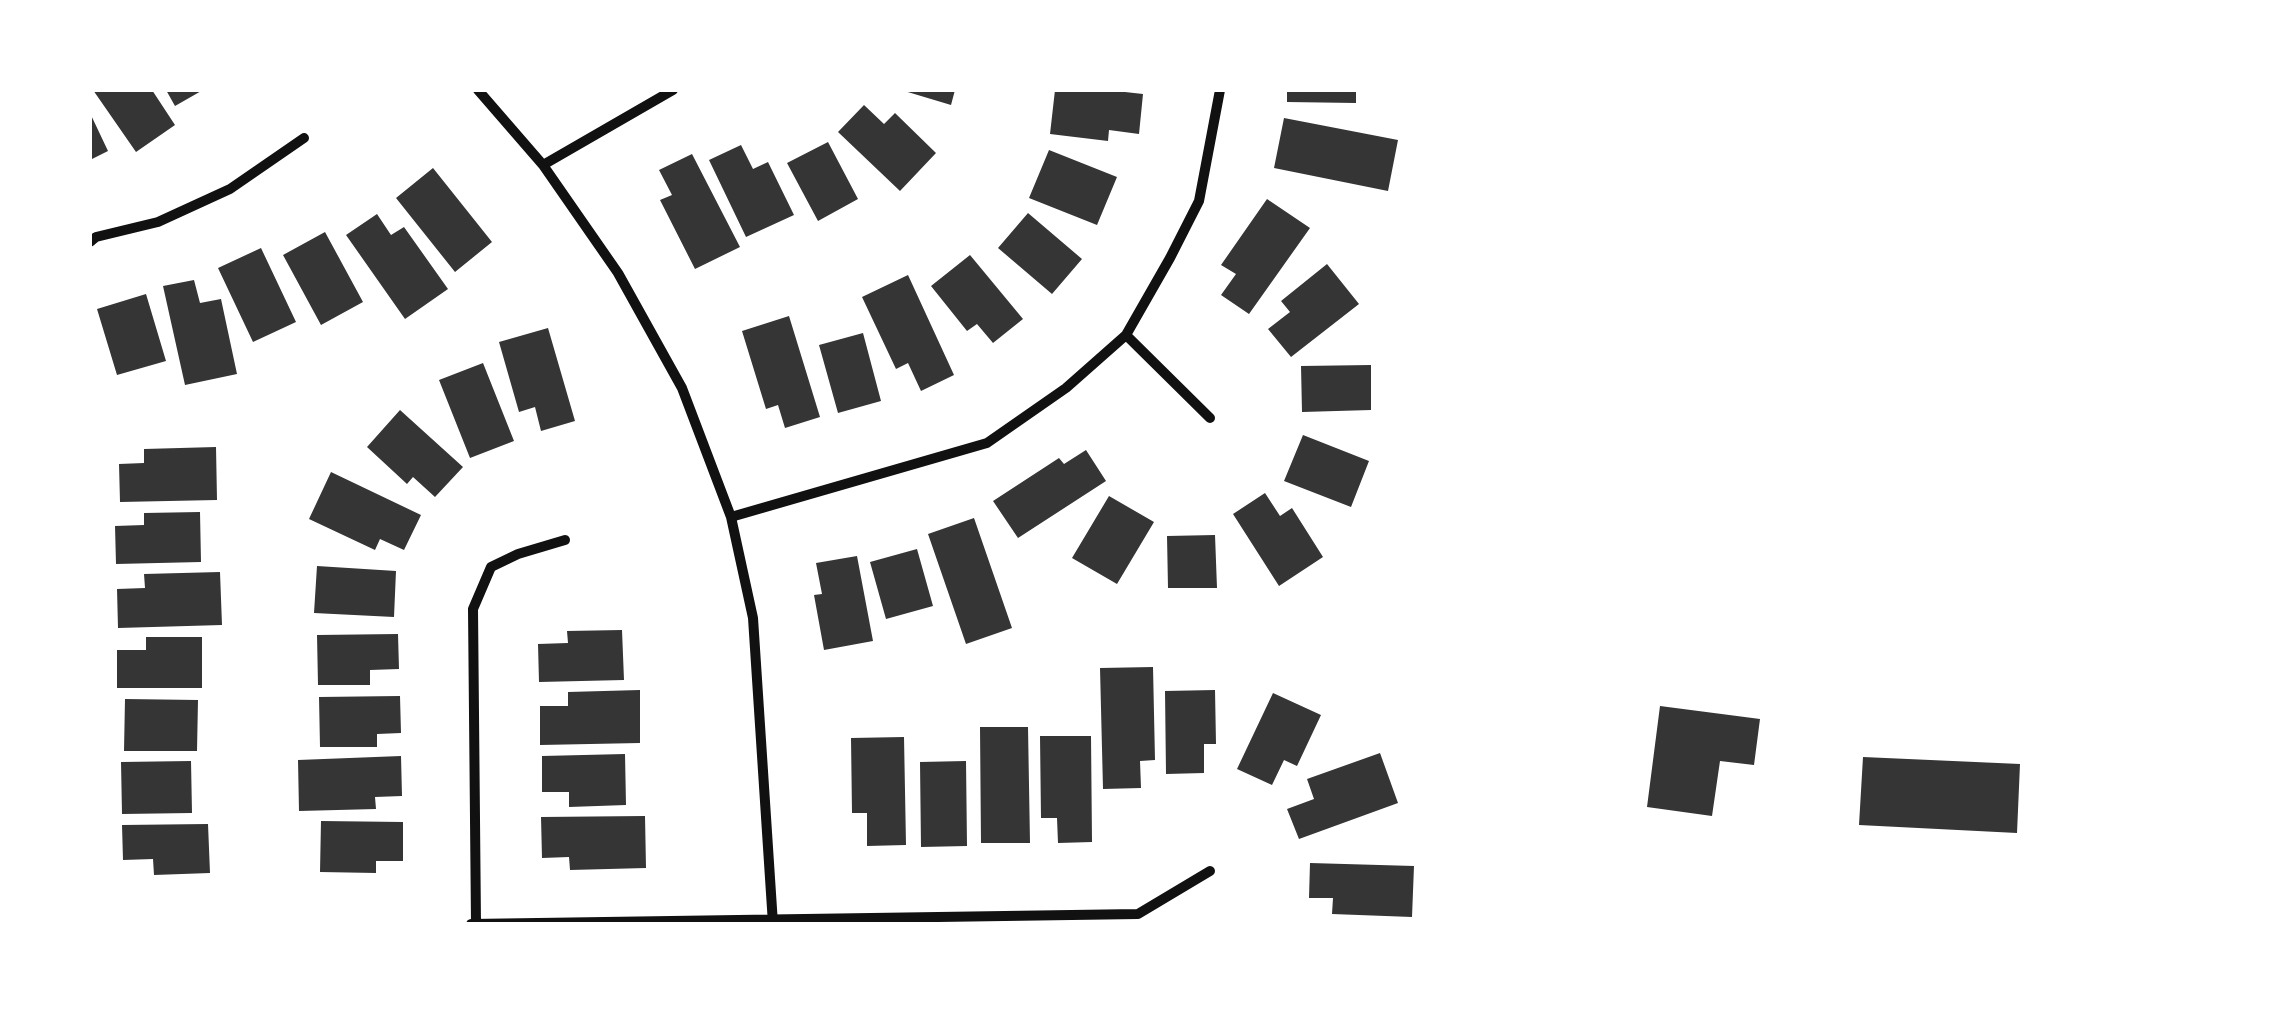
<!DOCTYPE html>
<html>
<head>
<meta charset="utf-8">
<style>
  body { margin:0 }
  #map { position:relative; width:2291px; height:1014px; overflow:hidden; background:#fff; font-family:Poppins,sans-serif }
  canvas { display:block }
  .frame { position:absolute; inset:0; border:92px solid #fff; pointer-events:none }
</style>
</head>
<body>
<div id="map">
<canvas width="2291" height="1014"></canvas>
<div class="frame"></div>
</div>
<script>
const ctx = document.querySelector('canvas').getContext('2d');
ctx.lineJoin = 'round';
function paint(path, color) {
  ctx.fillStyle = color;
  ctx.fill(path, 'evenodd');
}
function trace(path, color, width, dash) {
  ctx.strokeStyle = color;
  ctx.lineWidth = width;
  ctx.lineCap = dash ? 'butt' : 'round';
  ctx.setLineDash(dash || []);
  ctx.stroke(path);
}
paint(new Path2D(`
  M93,90H152L175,125L136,152Z
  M166,90H203L175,106Z
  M901,90H955L951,105Z
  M1055,90H1107L1143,94L1139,134L1109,130L1108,141L1050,134Z
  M1287,90H1356V103L1287,102Z
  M864,105L884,124L895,113L936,153L900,191L838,132Z
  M90,113L108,151L90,160Z
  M1284,118L1398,140L1388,191L1274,168Z
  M828,142L858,199L818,221L787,163Z
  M741,145L753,169L768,162L794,215L746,237L709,160Z
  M1049,150L1117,177L1097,225L1029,198Z
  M692,154L740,247L695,269L660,200L672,195L659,170Z
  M433,168L492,242L455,272L396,198Z
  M1267,199L1310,228L1249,314L1221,295L1236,274L1221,265Z
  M1028,213L1082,259L1052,294L998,248Z
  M377,214L391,235L404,227L448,289L405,319L346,235Z
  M325,232L363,302L321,325L283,255Z
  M261,248L296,322L253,342L218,268Z
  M970,255L1023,319L993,343L977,324L967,331L931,286Z
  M1327,264L1359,304L1291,357L1268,329L1290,312L1281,301Z
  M908,275L954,375L921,391L908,363L896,369L862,297Z
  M194,280L200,303L221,299L237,374L185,385L163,286Z
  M146,294L166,361L117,375L97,309Z
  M789,316L820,417L785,428L778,405L766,409L742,331Z
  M548,328L575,421L541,431L535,407L519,412L499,342Z
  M863,333L881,401L838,413L819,345Z
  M483,363L514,441L470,458L439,380Z
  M1371,365V410L1302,412L1301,366Z
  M400,410L463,467L435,497L413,477L407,484L367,447Z
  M1303,435L1369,461L1351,507L1284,481Z
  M216,447L217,500L120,502L119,464L144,463V449Z
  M1086,450L1106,481L1018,538L993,501L1059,458L1064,464Z
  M331,472L421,515L404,550L380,539L375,550L309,519Z
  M1265,493L1280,516L1292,508L1323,557L1279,586L1233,514Z
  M1109,496L1154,522L1117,584L1072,558Z
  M200,512L201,562L116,564L115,526L144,525V513Z
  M974,518L1012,628L966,644L928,534Z
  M1215,535L1217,588H1168L1167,536Z
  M917,549L933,606L886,619L870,562Z
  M857,556L873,641L824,650L814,595L822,594L816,563Z
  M317,566L396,571L394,617L314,613Z
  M220,572L222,625L118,628L117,589L145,588L144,574Z
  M622,630L624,680L539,682L538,644L568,643L567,631Z
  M398,634L399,669L370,670V685H318L317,635Z
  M146,637H202V688H117V650H146Z
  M1153,667L1155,760L1140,761L1141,788L1103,789L1100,668Z
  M640,690V743L540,745V706H568V692Z
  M1215,690L1216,744H1204V773L1166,774L1165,691Z
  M1273,693L1321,715L1297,766L1284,760L1272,785L1237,769Z
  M400,696L401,733L377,734V747H320L319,697Z
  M125,699L198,700L197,751H124Z
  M1660,706L1760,719L1754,765L1720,761L1712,816L1647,807Z
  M980,727H1028L1030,843H981Z
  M1040,736H1091L1092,842L1058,843L1057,818H1041Z
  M904,737L906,845L867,846V813H852L851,738Z
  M1380,753L1398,803L1299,839L1287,809L1314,799L1307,779Z
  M625,754L626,805L569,807V792H542V756Z
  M401,756L402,796L375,797L376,809L299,811L298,760Z
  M1863,757L2020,764L2017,833L1859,825Z
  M191,761L192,813L122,814L121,762Z
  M966,761L967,846L921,847L920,762Z
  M645,816L646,868L570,870L569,857L542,858L541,817Z
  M321,821L403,822V861H376V873L320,872Z
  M208,824L210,873L154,875L153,859L123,860L122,825Z
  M1310,863L1414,866L1412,917L1332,914L1333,898H1309Z`), '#353535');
trace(new Path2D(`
  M478,90L543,165L618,273L682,388L731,517L753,618L773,924
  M543,165L673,90
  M90,242L96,237L158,222L230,189L304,138
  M1126,335L1210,418
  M731,517L987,443L1066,388L1126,335L1170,258L1199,201L1220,90
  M471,924L1138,914L1210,871
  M476,924L473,609L491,567L518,554L565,540`), '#111', 10);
</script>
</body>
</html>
